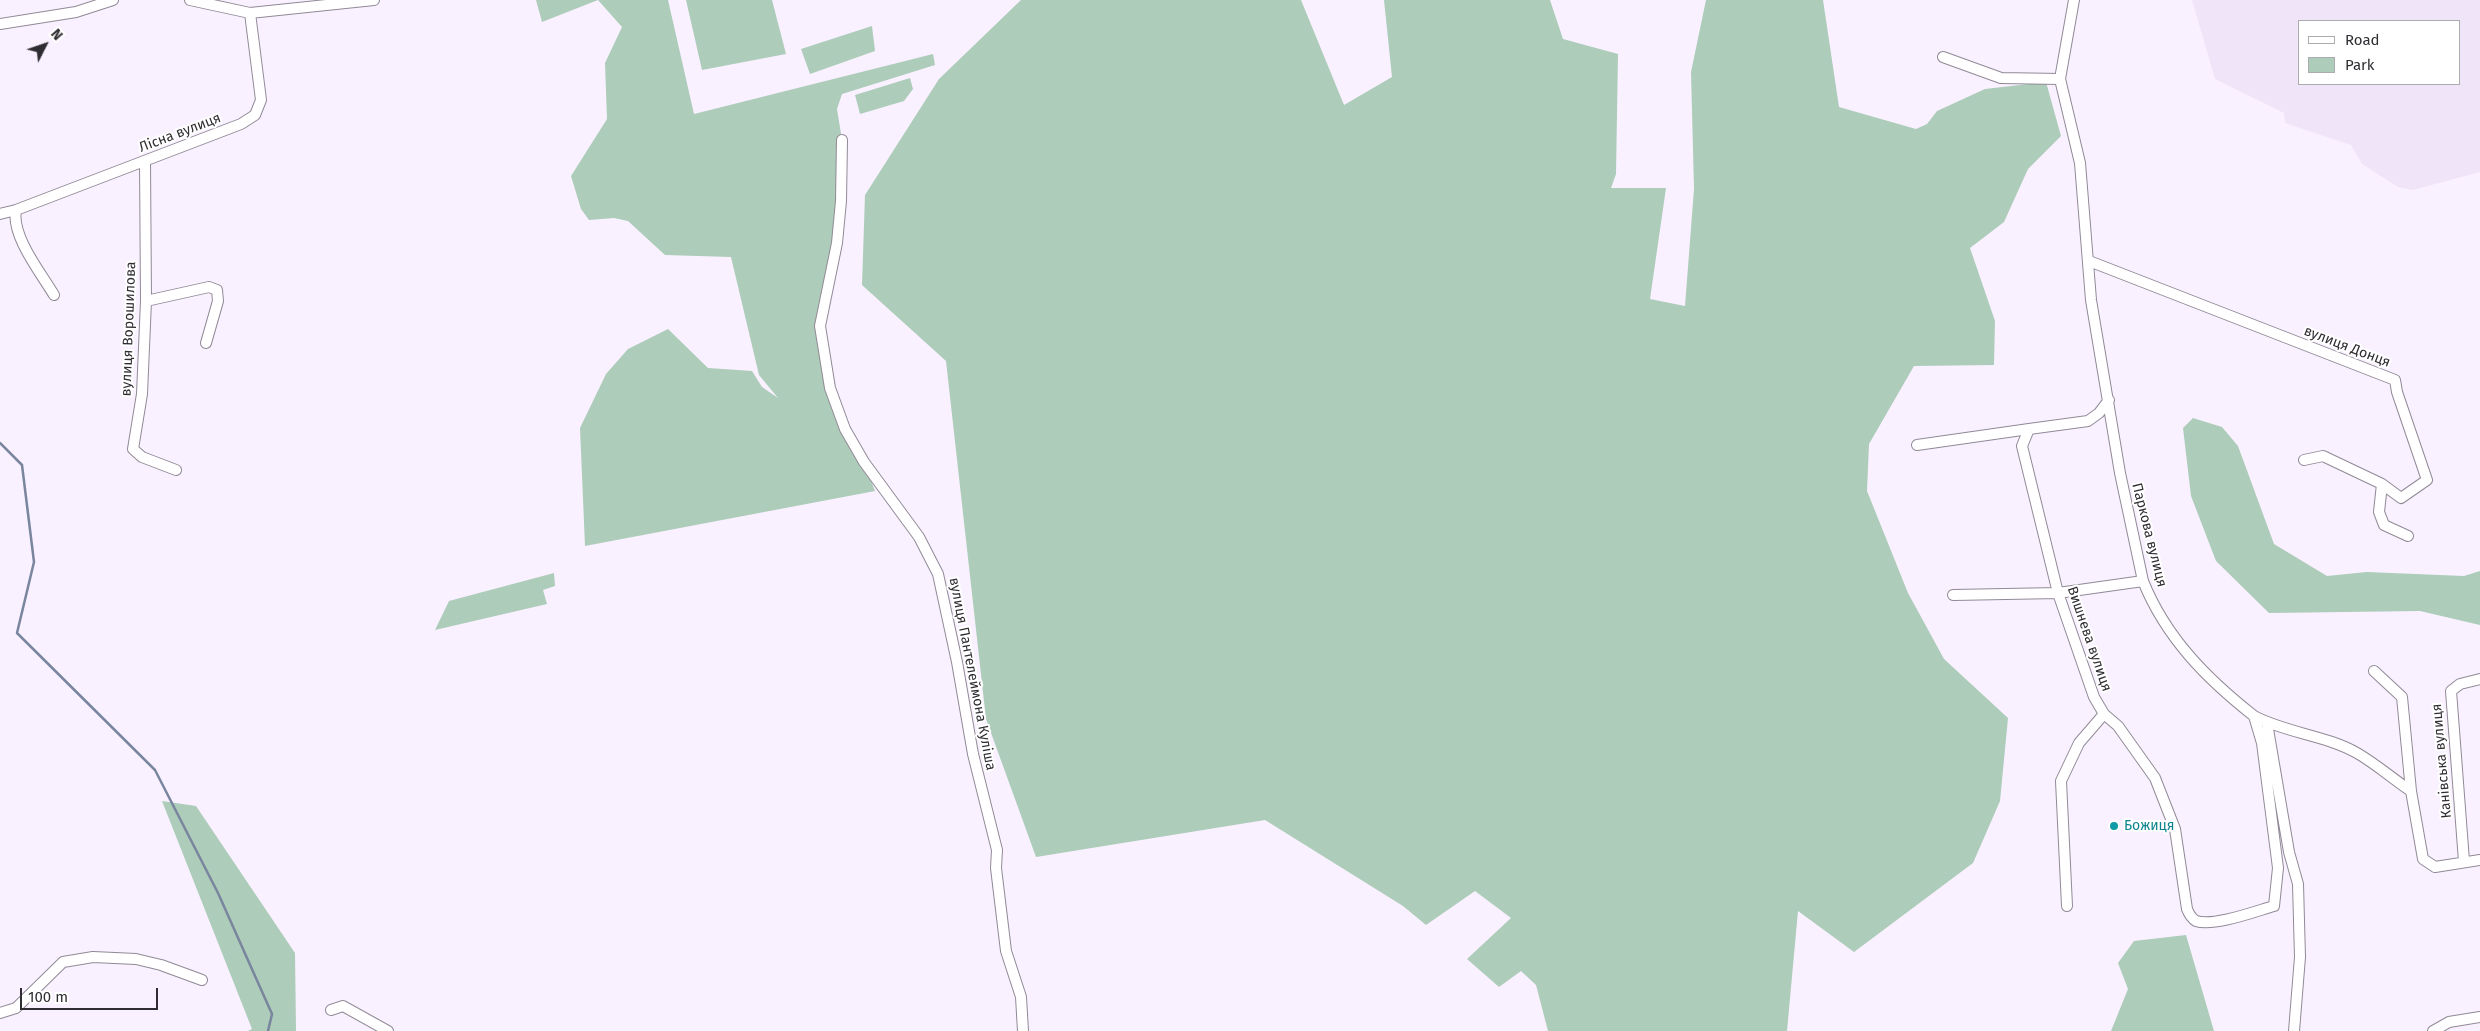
<!DOCTYPE html>
<html>
<head>
<meta charset="utf-8">
<style>
  body { margin:0 }
  #map { position:relative; width:2480px; height:1031px; overflow:hidden; background:#f9f1ff; font-family:"Fira Sans",sans-serif }
  canvas { display:block }
  .legend { position:absolute; left:2298px; top:20px; width:162px; height:65px; box-sizing:border-box; background:#fff; border:1px solid #acabad; margin:0; padding:6px 9px; list-style:none; font-size:15px; color:#302d32 }
  .legend li { display:flex; align-items:center; gap:10px; height:25px }
  .legend b { width:25px; border:1px solid #acabad }
  .north { position:absolute; left:20px; top:20px; width:50px; height:50px; -webkit-text-stroke:4px #fff; paint-order:stroke; rotate:49deg; font-size:14px; font-weight:700; line-height:20px; text-align:center; color:#302d32 }
  .north::after { content:''; display:block; margin:auto; width:18px; height:22px; background:#302d32; clip-path:polygon(50% 0,100% 100%,50% 72%,0 100%) }
  .scale { position:absolute; left:20px; top:988px; width:138px; height:22px; box-sizing:border-box; border:2px solid #302d32; border-top:0; padding-left:6px; font-size:15px; line-height:18px; white-space:nowrap; color:#302d32; -webkit-text-stroke:4px #fff; paint-order:stroke }
</style>
</head>
<body>
<div id="map">
<canvas width="2480" height="1031"></canvas>
<ul class="legend">
<li><b style="height:6px;background:#fff"></b>Road</li>
<li><b style="height:14px;background:#adccb9"></b>Park</li>
</ul>
<div class="north">N</div>
<div class="scale">100 m</div>
</div>
<script>
const ctx = document.querySelector('canvas').getContext('2d');
ctx.lineJoin = 'round';
function paint(path, color) {
  ctx.fillStyle = color;
  ctx.fill(path, 'evenodd');
}
function trace(path, color, width, dash) {
  ctx.strokeStyle = color;
  ctx.lineWidth = width;
  ctx.lineCap = dash ? 'butt' : 'round';
  ctx.setLineDash(dash || []);
  ctx.stroke(path);
}
function write(font, color, halo, rows, align = 'center') {
  ctx.font = font + ' "Fira Sans",sans-serif';
  ctx.lineWidth = 4;
  ctx.setLineDash([]);
  ctx.textBaseline = 'middle';
  ctx.strokeStyle = halo;
  ctx.fillStyle = color;
  for (const [text, x, y, turn = 0] of rows) {
    ctx.save();
    ctx.translate(x, y);
    ctx.rotate((+turn || 0) * Math.PI / 180);
    ctx.textAlign = isNaN(turn) ? turn : align;
    if (halo) ctx.strokeText(text, 0, 0);
    ctx.fillText(text, 0, 0);
    ctx.restore();
  }
}
paint(new Path2D(`
  M2192,0H2480V172L2413,190L2398,187L2362,164L2351,145L2285,123L2284,113L2215,79ZM2299,21H2459V84H2299Z`), '#f0e4f8');
paint(new Path2D(`
  M536,0H668L694,114L933,54L935,65L842,94L837,109L842,140L841,201L820,326L830,388L864,462L875,491L585,546L580,428L606,374L628,349L668,329L708,368L752,371L762,387L778,398L759,375L731,257L665,255L628,221L614,218L589,220L581,209L571,176L607,119L605,63L622,27L598,0L542,22Z
  M686,0H772L786,54L702,70Z
  M1021,0H1301L1344,105L1392,77L1384,0H1550L1563,39L1618,54L1616,174L1611,188H1666L1650,299L1685,306L1694,189L1691,72L1706,0H1823L1839,107L1916,129L1927,124L1937,111L1985,89L2046,82L2061,136L2028,169L2004,222L1970,248L1995,321L1994,365L1914,366L1869,444L1867,491L1908,593L1944,659L2008,718L2000,801L1973,863L1854,952L1798,911L1787,1031H1548L1536,985L1521,971L1499,987L1467,959L1511,918L1475,891L1426,925L1403,906L1265,820L1036,857L986,719L946,361L862,285L865,195L939,79Z
  M872,26L875,51L810,74L801,49Z
  M910,78L913,89L904,101L860,114L855,95Z
  M2193,418L2222,427L2238,446L2274,544L2327,576L2367,572L2464,576L2480,571V625L2420,611L2269,613L2216,561L2191,496L2183,428Z
  M554,573L555,586L543,590L547,604L435,630L449,601Z
  M162,801L196,806L295,953L296,1031H248L252,1029Z
  M2186,935L2214,1031H2111L2128,989L2118,963L2134,941Z`), '#adccb9');
trace(new Path2D(`
  M0,443L22,465L34,562L17,633L155,770L218,893L272,1014L268,1031`), '#7a859e', 2.5);
const minor = new Path2D(`
  M190,0L250,13L374,0
  M2074,0L2060,79L2080,163L2091,300L2120,473L2143,581C2166,638 2207,679 2254,716C2286,733 2325,735 2357,753C2376,764 2393,779 2411,791
  M0,24L76,12L113,0
  M1943,57L2001,78L2060,79
  M842,140L841,201L837,243L820,326L830,388L845,429L864,462L919,537L938,574L957,662L973,754L997,850L996,868L1006,951L1021,997L1023,1031
  M145,161L146,301L142,394L133,449L142,457L176,470
  M16,210C11,236 41,273 54,295
  M0,214L16,210L241,124L255,115L261,100L250,13
  M2089,261L2395,380L2397,392L2427,480L2401,498L2382,484L2323,456L2304,460
  M146,301L209,287L217,290L218,301L206,343
  M2109,400L2099,413L2088,421L2029,429L2022,446L2058,593L2094,697L2104,714L2118,726L2155,778L2175,829L2187,909C2189,914 2191,918 2196,921C2214,927 2256,911 2274,906L2278,868L2262,743L2254,716
  M1917,445L2029,429
  M2382,484L2379,512L2384,525L2408,536
  M1953,595L2058,593L2143,581
  M2374,671L2402,697L2411,791L2423,859L2435,867L2480,860
  M2267,723L2289,852L2298,884L2300,957L2294,1031
  M2464,861L2451,691L2460,684L2480,679
  M2067,906L2061,781L2079,743L2104,714
  M331,1010L343,1006L388,1031
  M0,1013L16,1008L63,962L93,957L136,959L161,965L202,980
  M2433,1031L2449,1022L2480,1017`);
trace(minor, '#918a96', 12);
trace(minor, '#fff', 10);
for (const [x, y, r, color] of [
  [2114,826,5,"#0f9aa8"]
]) {
  const dot = new Path2D();
  dot.arc(x, y, r, 0, 2 * Math.PI);
  ctx.fillStyle = color;
  ctx.fill(dot);
  trace(dot, '#fff', 2);
}
write('14px', '#302d32', '#fff', [
  ["Лісна вулиця",180,133,-21],
  ["вулиця Ворошилова",129,329,-88],
  ["вулиця Донця",2347,347,21],
  ["Паркова вулиця",2149,535,76],
  ["Вишнева вулиця",2089,639,71],
  ["вулиця Пантелеймона Куліша",972,674,79],
  ["Канівська вулиця",2442,761,-95]
]);
write('14px', '#0d838f', '#fff', [
  ["Божиця",2124,826]
], 'left');
</script>
</body>
</html>
